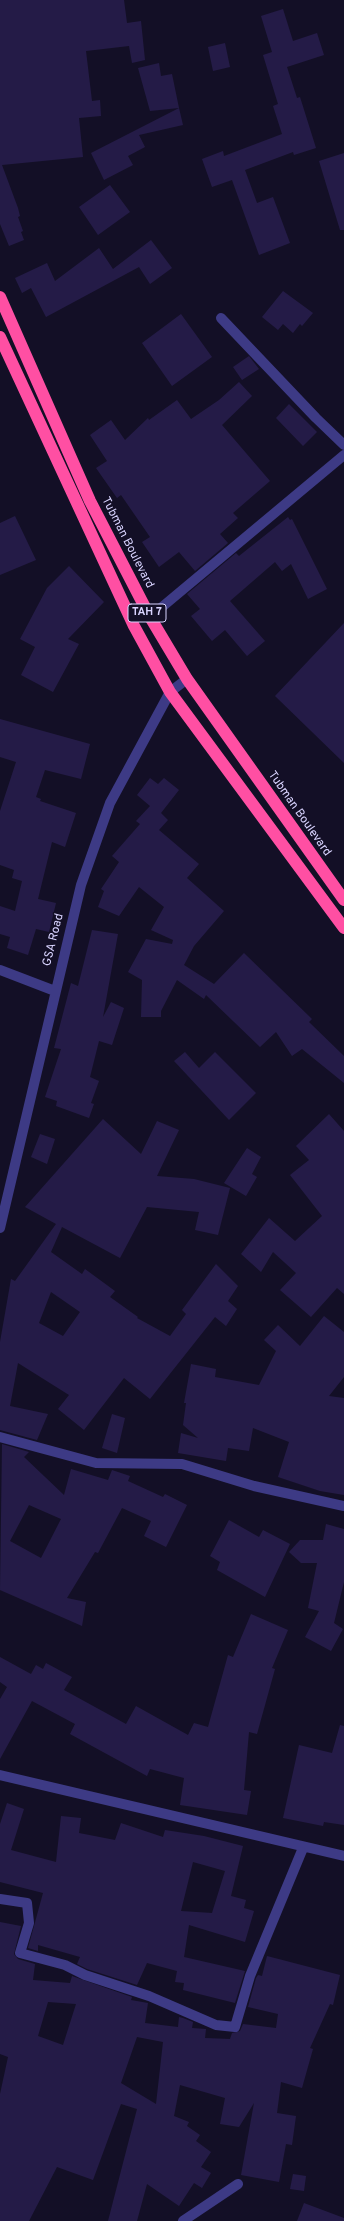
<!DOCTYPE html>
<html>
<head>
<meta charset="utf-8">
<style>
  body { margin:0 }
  canvas { display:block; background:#130f26 }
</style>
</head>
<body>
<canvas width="344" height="2221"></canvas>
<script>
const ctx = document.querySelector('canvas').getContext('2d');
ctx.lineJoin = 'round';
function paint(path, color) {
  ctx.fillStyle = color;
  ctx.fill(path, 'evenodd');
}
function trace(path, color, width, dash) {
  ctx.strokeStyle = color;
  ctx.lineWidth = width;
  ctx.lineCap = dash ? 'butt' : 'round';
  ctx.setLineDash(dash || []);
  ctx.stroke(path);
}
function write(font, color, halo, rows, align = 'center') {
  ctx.font = font + ' Overpass,sans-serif';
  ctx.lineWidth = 3;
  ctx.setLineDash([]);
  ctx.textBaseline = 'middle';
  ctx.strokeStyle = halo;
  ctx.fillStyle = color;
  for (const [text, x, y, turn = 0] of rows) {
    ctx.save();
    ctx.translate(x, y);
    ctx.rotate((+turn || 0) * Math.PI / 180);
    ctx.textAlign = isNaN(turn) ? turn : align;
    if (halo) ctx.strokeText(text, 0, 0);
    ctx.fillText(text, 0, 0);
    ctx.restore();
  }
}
paint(new Path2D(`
  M0,0H124L127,23L141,21L145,60L132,63L129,46L86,51L92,101L100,100L101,116L79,118L83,157L2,165L18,208L20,216L18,217L23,231L21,232L24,240L9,246L0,224Z
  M283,9L293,41L317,33L324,55L287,67L297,98L300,97L316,148L294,155L293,152L245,170L257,203L273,197L290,243L259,255L232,180L212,187L202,159L223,151L224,156L282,134L273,106L278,104L263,55L272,52L261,16Z
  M225,43L230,67L213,71L208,47Z
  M159,63L161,76L172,74L179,108L150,111L138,68Z
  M179,108L183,125L139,135L145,147L128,156L133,165L104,180L91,153Z
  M344,153V230H340L319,161Z
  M110,185L130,212L98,235L79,207Z
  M151,240L172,268L150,284L139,267L46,317L31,288L22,293L15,278L47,263L55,281L99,248L113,269Z
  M283,291L313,313L302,326L300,324L293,333L283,324L278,330L262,317Z
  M181,314L212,357L172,386L142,343Z
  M249,356L259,369L242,380L233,367Z
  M239,382L252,396L222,425L270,481L233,513L238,518L220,534L228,543L195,571L179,552L159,567L142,542L150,537L121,495L117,498L96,468L107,461L90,435L111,420L125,440L148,418L149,420L177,400L191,419L219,400Z
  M289,404L317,432L303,446L276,418Z
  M15,516L36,560L0,575V523Z
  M288,517L290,520L292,519L327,589L308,599L291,564L282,571L275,562L230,601L265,641L247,656L225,630L212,641L191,616L200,609L187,594L236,553L239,556Z
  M69,566L104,602L68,639L79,644L53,692L21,675L35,647L20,639L47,588Z
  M344,623V763L275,696Z
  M0,719L90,744L81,779L45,770L36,797L41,799L40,801L76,813L65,847L52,842L38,899L56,903L49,932L36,929L28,955L7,948L10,937L0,934V906L15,911L22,881L12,878L14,870L0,865V811L16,762L0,757Z
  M150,778L158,784L164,778L179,790L161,813L168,820L159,830L199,864L187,878L224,911L194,946L184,965L214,984L244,953L312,1019L309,1022L344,1056V1083L302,1049L292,1056L276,1032L260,1047L206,995L204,999L177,980L161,1011V1017H141L142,980L128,972L146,939L172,944L173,940L151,930L164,907L139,887L119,916L98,907L104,891L101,889L119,862L112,856L140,824L136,821L150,806L137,795Z
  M92,930L118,934L103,1017L111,1002L124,1008L112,1045L99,1041L90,1077L99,1081L91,1103L94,1104L89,1118L56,1106L57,1101L45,1097L61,1049L54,1048L71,983L78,986Z
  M185,1052L199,1068L215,1052L256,1093L229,1120L174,1061Z
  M329,1114L344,1131V1294L337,1288L311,1317L280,1290L296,1273L273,1252L261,1272L241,1254L269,1218L295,1241L322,1216L290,1175L309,1160L296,1146Z
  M103,1119L141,1154L157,1121L179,1130L157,1176L194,1179L230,1188L218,1235L195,1230L199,1212L147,1207L120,1258L62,1227L51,1252L82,1274L85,1269L115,1291L110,1297L138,1317L137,1318L170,1336L186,1314L182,1310L216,1264L238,1286L228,1301L237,1309L226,1326L215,1317L150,1399L124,1378L84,1430L58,1409L69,1395L18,1363L10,1406L48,1414L37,1440L0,1430V1342L11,1279L15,1281L56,1224L25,1207ZM51,1292L80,1312L63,1336L39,1323Z
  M40,1134L55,1139L47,1164L31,1157Z
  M247,1148L261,1157L252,1174L257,1177L246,1196L224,1183Z
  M324,1316L344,1332V1377L329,1396L344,1398V1495L320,1491L278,1477L289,1442L253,1428L249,1451L228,1448L226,1461L178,1453L181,1433L198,1438L183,1425L186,1403H184L191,1364L216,1369L215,1377L259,1385L276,1351L264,1340L278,1325L300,1346Z
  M112,1414L125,1418L117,1453L102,1448Z
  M2,1444L29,1452L24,1457L64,1495L71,1469L108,1480L112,1470L130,1476L128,1481L163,1497L165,1494L187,1505L166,1547L144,1536L151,1521L122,1508L98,1553L95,1552L67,1598L86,1602L82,1626L0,1590ZM29,1505L61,1519L41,1558L10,1541Z
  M229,1520L259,1537L263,1530L290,1544L265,1597L217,1570L220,1562L210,1556Z
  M326,1524L344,1529V1582L334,1623L343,1629L331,1651L305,1637L319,1611L308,1608L317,1563H301L289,1552L300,1540H323Z
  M251,1614L288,1630L272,1668L275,1669L257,1734L249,1732L244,1790L251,1791L247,1815L180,1805L184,1778L150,1769L147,1776L70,1734L75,1724L32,1701L0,1759V1699L7,1687L0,1682V1657L31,1674L36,1665L43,1669L46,1663L72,1677L64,1690L126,1724L136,1706L188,1735L194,1723L208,1727L228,1655L233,1657Z
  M340,1725L344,1726V1825L324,1822L323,1826L283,1818L299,1745L332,1753Z
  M7,1803L24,1809L11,1850L56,1862L61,1816L81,1818L79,1833L115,1840L121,1823L163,1837L165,1830L204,1836L243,1846L231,1896L246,1900L244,1908L254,1911L245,1942L189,1925L184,1957L245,1971L235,2003L183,1990L184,1983L175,1982L177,1971L147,1963L137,1985L87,1969L77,1964L80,1957L38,1945V1951L28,1948L43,1893L0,1882V1824ZM193,1862L225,1871L212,1913L181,1911Z
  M0,1922L21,1926L14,1954L18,1959L35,1964L33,1980L70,1983L72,1976L132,1997L131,2000L148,2003L145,2023L178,2027L179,2017L183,2018L193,2022L192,2028L206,2029L205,2038L230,2039L232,2033L240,2031L243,2024L276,2028L278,2014L248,2007L256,1978L258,1975L262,1976L267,1956L340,1975L333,2005L330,2004L310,2048L313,2049L302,2088L281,2082L277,2113L296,2116L292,2145L286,2144L279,2182L241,2175L254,2103L239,2127L220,2124L225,2098L180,2085L174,2116L189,2122L187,2126L200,2135L196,2141L211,2152L201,2167L211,2173L202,2188L194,2183L179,2206L147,2184L137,2221H108L137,2109L121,2104L93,2180L57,2167L29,2221H0V2094L8,2057L0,2054ZM48,2002L76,2004L63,2045L38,2036ZM137,2037L163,2042L156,2104L121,2083Z
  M293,2174L306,2176L304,2191L290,2189Z
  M304,2203L344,2218V2221H297Z`), '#241b47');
trace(new Path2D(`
  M221,318L316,418L344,445
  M150,617L344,455
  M0,970L55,991
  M0,1228L81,885L110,803L170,692L187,679
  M0,1437L96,1463L182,1464L254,1486L344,1506
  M0,1775L344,1856
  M0,1899L27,1903L29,1923L20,1953L65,1965L85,1975L149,1996L216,2025L235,2027L250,1976L303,1848
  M183,2221L238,2184`), '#3d3a85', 10);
trace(new Path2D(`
  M0,297L90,501L150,617L187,679L344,900
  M0,337L134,626L170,692L344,928`), '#ff4fa3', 12);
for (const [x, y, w] of [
  [147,613,38]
]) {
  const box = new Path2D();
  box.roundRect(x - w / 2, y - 9, w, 18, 3);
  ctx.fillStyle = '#130f26';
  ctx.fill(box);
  trace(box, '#d9d4ff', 1);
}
write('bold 11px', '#d9d4ff', null, [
  ["TAH 7",147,613]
]);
write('12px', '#d9d4ff', '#130f26', [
  ["Tubman Boulevard",127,543,63],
  ["Tubman Boulevard",299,814,55],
  ["GSA Road",54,940,-76]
]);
</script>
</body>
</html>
